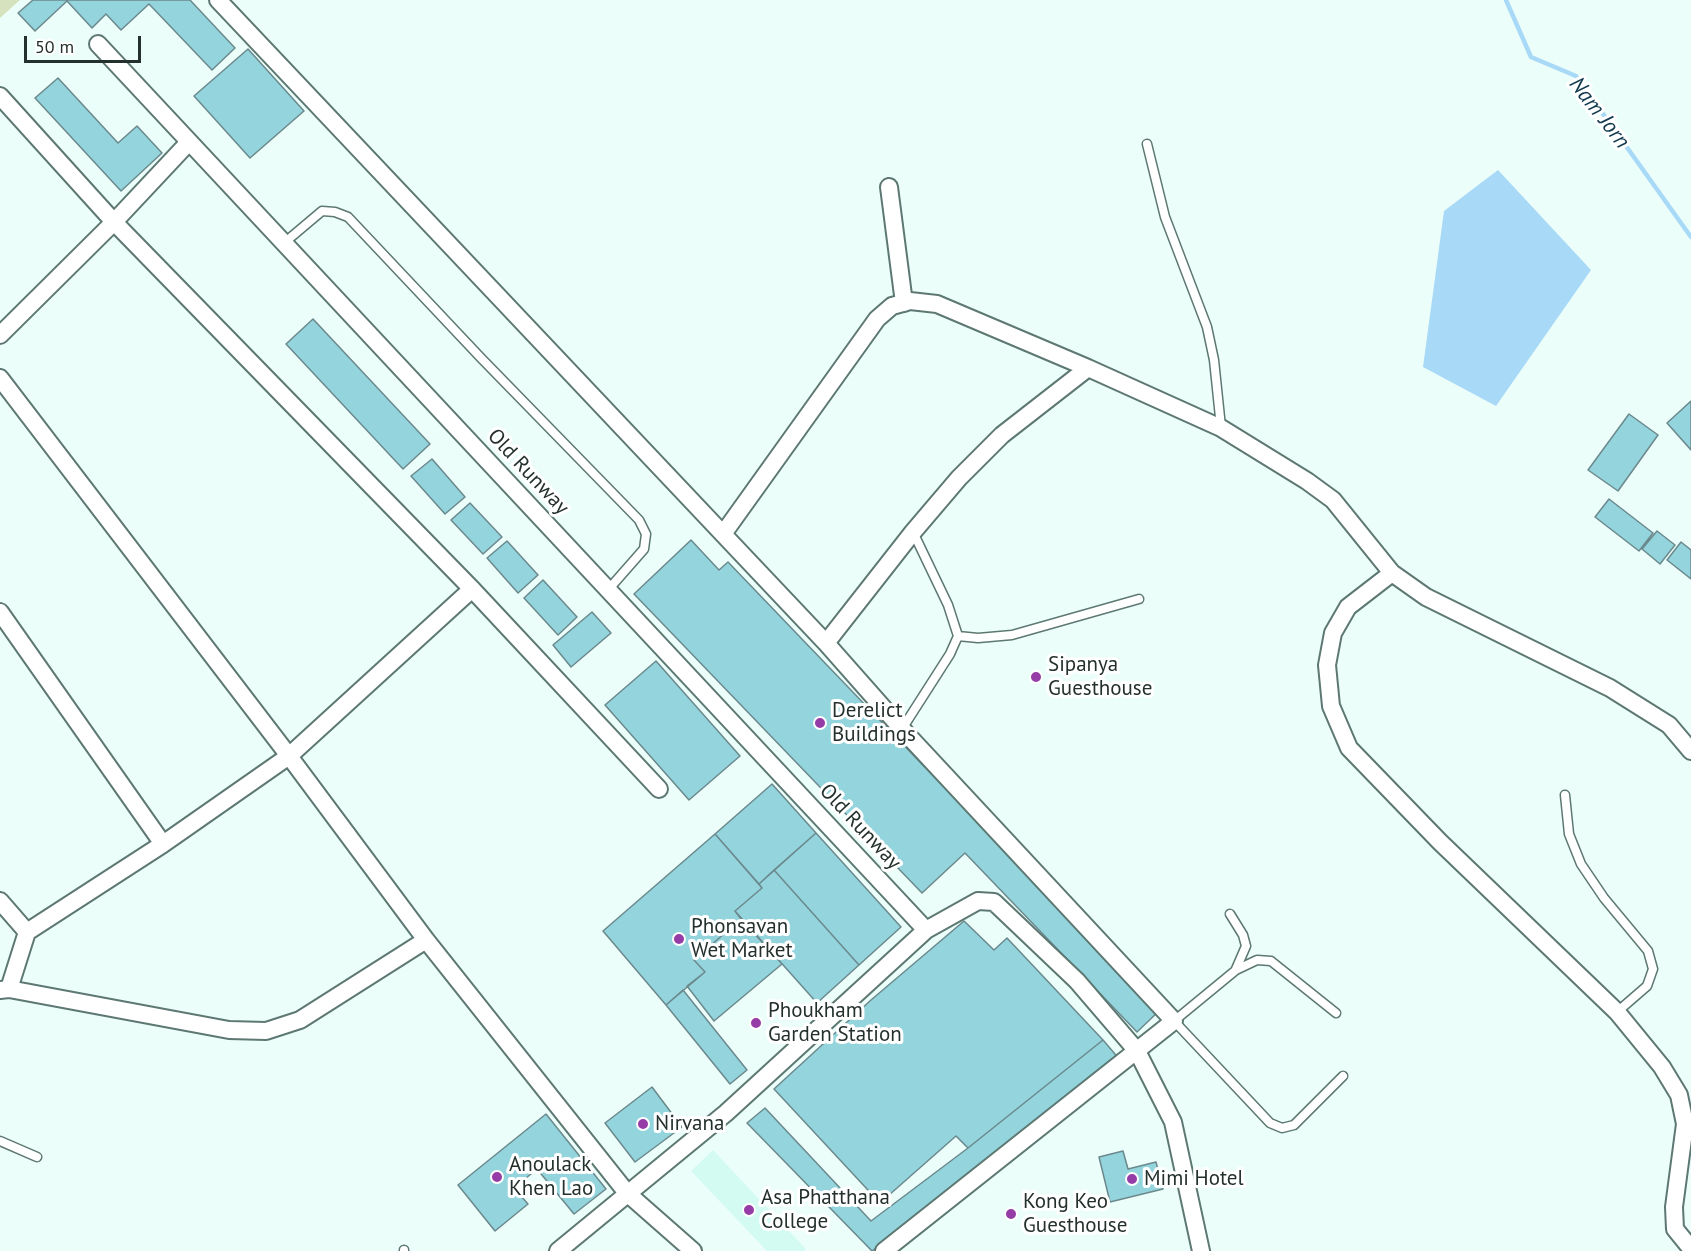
<!DOCTYPE html>
<html>
<head>
<meta charset="utf-8">
<style>
  body { margin:0 }
  #map { position:relative; width:1691px; height:1251px; overflow:hidden; background:#ecfefa; font-family:"PT Sans",sans-serif }
  canvas { display:block }
  .scale { position:absolute; left:24px; top:36px; width:117px; height:27px; box-sizing:border-box; border:3px solid #24302d; border-top:0; padding-left:8px; font-size:18px; line-height:21px; white-space:nowrap; color:#24302d; -webkit-text-stroke:4px #fff; paint-order:stroke }
</style>
</head>
<body>
<div id="map">
<canvas width="1691" height="1251"></canvas>
<div class="scale">50 m</div>
</div>
<script>
const ctx = document.querySelector('canvas').getContext('2d');
ctx.lineJoin = 'round';
function paint(path, color) {
  ctx.fillStyle = color;
  ctx.fill(path, 'evenodd');
}
function trace(path, color, width, dash) {
  ctx.strokeStyle = color;
  ctx.lineWidth = width;
  ctx.lineCap = dash ? 'butt' : 'round';
  ctx.setLineDash(dash || []);
  ctx.stroke(path);
}
function write(font, color, halo, rows, align = 'center') {
  ctx.font = font + ' "PT Sans",sans-serif';
  ctx.lineWidth = 6;
  ctx.setLineDash([]);
  ctx.textBaseline = 'middle';
  ctx.strokeStyle = halo;
  ctx.fillStyle = color;
  for (const [text, x, y, turn = 0] of rows) {
    ctx.save();
    ctx.translate(x, y);
    ctx.rotate((+turn || 0) * Math.PI / 180);
    ctx.textAlign = isNaN(turn) ? turn : align;
    if (halo) ctx.strokeText(text, 0, 0);
    ctx.fillText(text, 0, 0);
    ctx.restore();
  }
}
paint(new Path2D(`
  M713,1150L806,1249L804,1251H767L691,1171Z`), '#d3fbf2');
paint(new Path2D(`
  M0,0H20L0,18Z`), '#d6e2be');
paint(new Path2D(`
  M1498,170L1591,270L1496,406L1423,367L1444,211Z`), '#a8d9f7');
trace(new Path2D(`
  M1506,0L1531,57L1576,76L1691,237`), '#a8d9f7', 4.5);
const building = new Path2D(`
  M33,0H190L235,48L212,70L149,4L121,30L106,14L92,28L67,1L35,31L18,13Z
  M248,49L304,111L250,158L194,96Z
  M58,78L118,143L137,126L162,153L121,191L35,98Z
  M313,319L430,444L403,469L286,344Z
  M1691,401V450L1667,423Z
  M1629,414L1658,435L1618,491L1588,470Z
  M432,459L465,497L445,514L411,476Z
  M1609,499L1653,533L1639,551L1595,517Z
  M470,503L502,537L483,554L451,520Z
  M1657,531L1675,545L1660,564L1642,549Z
  M691,540L719,570L728,562L1159,1011L1137,1032L965,853L922,893L634,594Z
  M507,541L538,575L518,593L487,558Z
  M1681,542L1691,550V579L1667,560Z
  M543,580L577,617L558,635L524,598Z
  M592,612L611,633L571,667L553,645Z
  M656,661L740,756L689,800L605,705Z
  M772,784L816,833L759,884L715,834Z
  M816,833L901,927L859,965L774,870Z
  M715,834L762,888L735,911L741,919L694,960L705,972L666,1005L603,931Z
  M774,870L859,965L817,1003L735,911L762,888L759,884Z
  M741,919L782,964L714,1021L687,986L705,972L694,960Z
  M964,921L994,950L1007,938L1103,1040L968,1148L956,1136L880,1203L774,1089L871,1000Z
  M683,990L747,1070L730,1084L666,1005Z
  M1103,1040L1121,1061L872,1251L747,1123L765,1108L871,1221L968,1148Z
  M652,1087L682,1127L635,1162L605,1123Z
  M546,1114L606,1189L574,1214L537,1169L514,1188L528,1204L495,1231L458,1185Z
  M1123,1151L1128,1169L1156,1162L1163,1189L1110,1202L1099,1157Z`);
paint(building, '#94d4dd');
trace(building, '#6b898d', 1.5);
const lane = new Path2D(`
  M1147,144L1165,217L1207,327L1214,360L1221,427
  M284,243L322,211L335,212L348,217L481,358L639,520L646,534L644,549L608,590
  M958,636L978,638L1012,635L1139,599
  M902,729L950,654L958,636L948,605L913,532
  M1565,795L1569,834L1581,864L1604,898L1648,951L1653,969L1647,986L1617,1012
  M1230,914L1243,935L1246,946L1236,969
  M1336,1013L1271,961L1257,960L1236,970L1174,1021L1270,1123L1282,1128L1294,1125L1343,1076
  M0,1141L37,1157
  M404,1251V1250`);
const street = new Path2D(`
  M218,0L826,643L902,729L1174,1021L884,1251
  M98,44L926,930
  M0,96L114,222L472,589L659,789
  M889,187L904,303
  M0,335L114,222L189,142
  M0,378L289,756L426,940L627,1193L693,1251
  M723,534L877,319L892,306L910,301L937,304L1088,368L1221,428L1307,481L1333,500L1392,573L1426,597L1610,688L1669,725L1691,751
  M1392,573L1348,607L1333,633L1327,665L1331,706L1349,748L1440,842L1617,1012L1662,1067L1679,1095L1685,1124L1674,1207L1675,1229L1688,1245L1691,1247
  M0,612L163,844
  M826,643L913,532L959,478L1002,435L1088,368
  M0,901L27,932
  M9,989L27,932L163,844L289,756L472,589
  M0,990L9,989L229,1030L266,1031L300,1020L426,940
  M558,1251L726,1113L926,930L978,901L994,902L1077,981L1137,1051L1173,1122L1201,1251`);
trace(lane, '#5d7872', 11);
trace(street, '#5d7872', 20);
trace(lane, '#fff', 8);
trace(street, '#fff', 16);
for (const [x, y, r, color] of [
  [1036,677,6,"#963ca7"],
  [820,723,6,"#963ca7"],
  [679,939,6,"#963ca7"],
  [756,1023,6,"#963ca7"],
  [643,1124,6,"#963ca7"],
  [497,1177,6,"#963ca7"],
  [1132,1179,6,"#963ca7"],
  [749,1210,6,"#963ca7"],
  [1011,1214,6,"#963ca7"]
]) {
  const dot = new Path2D();
  dot.arc(x, y, r, 0, 2 * Math.PI);
  ctx.fillStyle = color;
  ctx.fill(dot);
  trace(dot, '#fff', 2);
}
write('21px', '#24302d', '#fff', [
  ["Old Runway",528,472,47],
  ["Old Runway",860,827,47]
]);
write('21px', '#24302d', '#fff', [
  ["Sipanya",1048,665],
  ["Guesthouse",1048,689],
  ["Derelict",832,711],
  ["Buildings",832,735],
  ["Phonsavan",691,927],
  ["Wet Market",691,951],
  ["Phoukham",768,1011],
  ["Garden Station",768,1035],
  ["Nirvana",655,1124],
  ["Anoulack",509,1165],
  ["Khen Lao",509,1189],
  ["Mimi Hotel",1144,1179],
  ["Asa Phatthana",761,1198],
  ["College",761,1222],
  ["Kong Keo",1023,1202],
  ["Guesthouse",1023,1226]
], 'left');
write('italic 22px', '#11394e', '#fff', [
  ["Nam Jorn",1599,113,52]
]);
</script>
</body>
</html>
